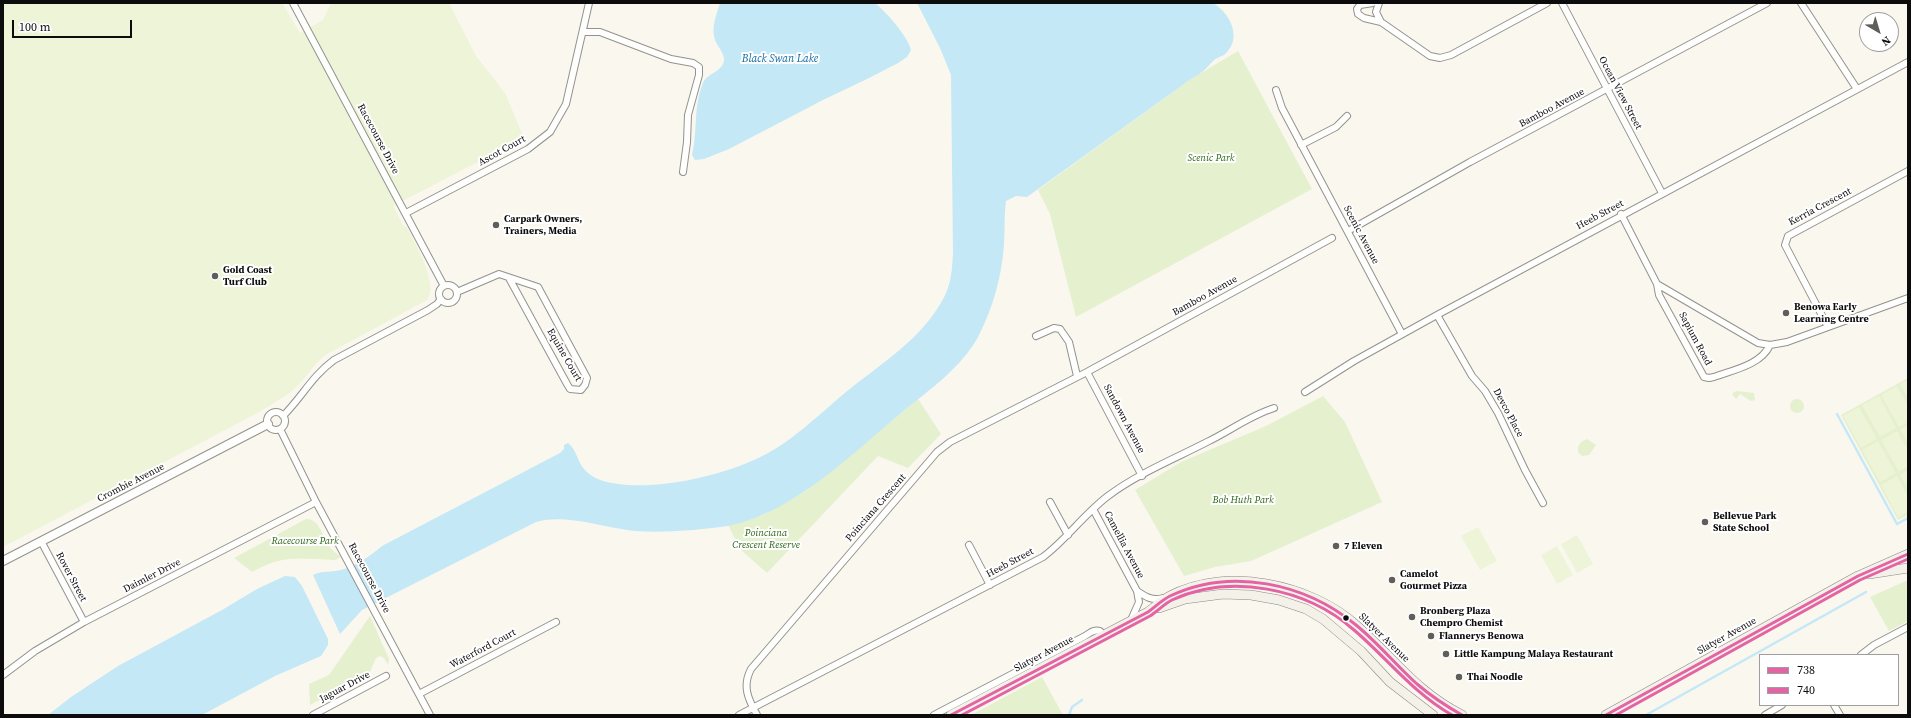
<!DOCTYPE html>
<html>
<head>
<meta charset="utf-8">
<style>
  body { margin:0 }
  #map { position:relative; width:1911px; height:718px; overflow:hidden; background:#faf7ef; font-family:"Source Serif 4",serif }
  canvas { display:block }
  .frame { position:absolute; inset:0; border:4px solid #0c0c0c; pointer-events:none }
  .legend { position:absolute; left:1759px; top:654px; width:140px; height:52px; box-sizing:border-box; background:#fff; border:1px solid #9e9e9e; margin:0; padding:5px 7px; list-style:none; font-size:12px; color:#0c0c0c }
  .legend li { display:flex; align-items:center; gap:8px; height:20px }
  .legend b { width:20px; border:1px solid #9e9e9e }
  .north { position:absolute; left:1859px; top:12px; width:40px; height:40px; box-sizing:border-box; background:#fff; border:1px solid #9e9e9e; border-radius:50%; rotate:142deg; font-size:11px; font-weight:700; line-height:16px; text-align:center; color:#0c0c0c }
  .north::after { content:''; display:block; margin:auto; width:14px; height:18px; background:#5f5e5b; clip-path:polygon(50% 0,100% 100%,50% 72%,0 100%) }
  .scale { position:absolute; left:12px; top:20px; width:120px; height:18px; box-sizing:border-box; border:2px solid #0c0c0c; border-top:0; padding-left:5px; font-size:12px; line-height:14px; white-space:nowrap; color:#0c0c0c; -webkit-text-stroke:3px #fff; paint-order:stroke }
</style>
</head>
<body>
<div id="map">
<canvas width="1911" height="718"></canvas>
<div class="frame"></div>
<ul class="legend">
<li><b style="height:5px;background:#e463a4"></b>738</li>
<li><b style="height:5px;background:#e463a4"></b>740</li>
</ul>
<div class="north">N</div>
<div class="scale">100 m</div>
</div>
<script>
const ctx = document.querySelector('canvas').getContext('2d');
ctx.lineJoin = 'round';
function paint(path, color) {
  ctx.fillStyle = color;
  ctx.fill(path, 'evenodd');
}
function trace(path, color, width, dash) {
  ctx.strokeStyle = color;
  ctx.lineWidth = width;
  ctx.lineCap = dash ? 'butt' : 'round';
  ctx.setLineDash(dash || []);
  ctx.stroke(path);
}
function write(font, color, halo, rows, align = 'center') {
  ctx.font = font + ' "Source Serif 4",serif';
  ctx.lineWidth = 4;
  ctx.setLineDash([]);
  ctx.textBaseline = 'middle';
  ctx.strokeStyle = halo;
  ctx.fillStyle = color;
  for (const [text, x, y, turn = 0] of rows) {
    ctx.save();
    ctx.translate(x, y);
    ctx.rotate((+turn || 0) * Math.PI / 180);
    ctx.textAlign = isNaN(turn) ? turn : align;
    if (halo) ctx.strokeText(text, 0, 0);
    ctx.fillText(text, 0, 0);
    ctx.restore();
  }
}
paint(new Path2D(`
  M1238,51L1312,189L1076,317L1050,214L1038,190L1191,79Z
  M1908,378V515L1898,520L1841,415Z
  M1737,391L1754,393L1755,400L1751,401L1740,394L1736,399L1732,394L1734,392Z
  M1323,396L1345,422L1382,502L1251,561L1215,567L1184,576L1135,490L1181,462L1266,426Z
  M918,399L941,434L908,468L878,456L767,573L741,550L728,525L763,515L807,490Z
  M1790 406a7 7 0 1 1 14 0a7 7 0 1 1-14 0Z
  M1587,439L1596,445L1589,455L1582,456L1578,452V447L1581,442Z
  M306,519C319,518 323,537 329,546C332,550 337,554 341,557L335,560C301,559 284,554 252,572L234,558Z
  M1908,580V621L1889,631L1870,597Z
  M370,616L389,659L388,665L384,658L380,656L376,658L369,674L310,705L309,684L329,675Z
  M1042,677L1063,715H971Z`), '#e5f0ce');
paint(new Path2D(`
  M3,3H282L300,33L323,20L331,3H449L476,56L505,93L524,138L393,206L403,225L407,228C415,243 439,284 427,300L327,354C316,362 310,372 301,382C291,394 276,401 263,410L3,547Z
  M1908,380V398L1900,384Z
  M1897,386L1908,405V422L1899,427L1881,395Z
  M1879,396L1896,428L1880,437L1862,405Z
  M1859,407L1877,439L1861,448L1843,416Z
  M1908,425V443L1900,429Z
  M1897,431L1908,450V466L1899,472L1881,440Z
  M1878,441L1896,473L1880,482L1862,450Z
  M1908,470V488L1900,475Z
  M1897,476L1908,496V512L1898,517L1881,485Z
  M1478,527L1497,561L1480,570L1461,536Z
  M1577,535L1593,564L1577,573L1561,544Z
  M1557,546L1573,575L1557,584L1541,555Z`), '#eef4d8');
paint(new Path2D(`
  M720,3H875C887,13 907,35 911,50L907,57L898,63L869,78L823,100L729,149L704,159L695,160L692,155C698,131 693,107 703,83C707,73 721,73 724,61C725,52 715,45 714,36C712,25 717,13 720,3Z
  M917,3H1213C1231,14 1243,39 1224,55C1220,57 1216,58 1213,61C1205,70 1202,73 1191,79L1027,197L1016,196L1006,201C1004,216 1005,229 1004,244C1002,276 993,308 978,337C961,368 928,391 901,413C852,454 793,513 728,526C701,530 653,534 627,530C598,526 565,514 536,522L362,610L340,634L313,575C323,570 330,573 341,570C356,566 370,556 382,546L560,453L564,449V445L568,443C575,449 576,455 580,463C586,475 599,481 612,483C653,491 716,477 754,460C789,445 817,416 846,392C878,366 917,342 939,306C951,288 952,273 953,252L951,75L940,48Z
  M285,576L295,577L302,586L328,639V645L321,656L275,676L202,715H48L71,697L118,666L222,610L257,589Z`), '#c4e8f6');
trace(new Path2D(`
  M1837,414L1897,524L1908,518
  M1069,715L1072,707L1082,700
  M1646,715L1866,592`), '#c4e8f6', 2.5);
const minor = new Path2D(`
  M293,3L444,286
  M1373,3L1360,5L1357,9L1358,14L1364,18L1381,22
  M1379,3L1376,12L1381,22L1430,56L1440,58L1451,55L1547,3
  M1562,3L1662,193
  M1801,3L1857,89
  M583,32H600L671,59L693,63L699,67V75L688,115L687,142L683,172
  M1276,90L1282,108L1402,334
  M1301,145L1336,127L1347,116
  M406,213L528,149L550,132L566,104L589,3
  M1621,214L1657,284L1758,343L1770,345L1787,342L1908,298
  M1348,231L1470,162L1767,3
  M1657,284L1659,295L1704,377L1709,378L1714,377C1733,370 1761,365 1770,345
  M439 294a9 9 0 1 1 18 0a9 9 0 1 1-18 0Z
  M457,292L499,274L538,287L587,378L585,385L581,390L570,389L567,384L509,278
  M1437,315L1472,376L1485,391L1498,413L1525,470L1543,503
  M1828,327L1785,245L1788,236L1908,171
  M1036,336L1054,328L1060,329L1069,342L1077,376
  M1087,372L1142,476
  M1305,392L1354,361L1437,315L1908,62
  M267 421a9 9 0 1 1 18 0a9 9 0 1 1-18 0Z
  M283,416C302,397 312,376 334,360L428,310L437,304L441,299
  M280,429L316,502L430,715
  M1050,502L1068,535
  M1093,509L1137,591L1139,602L1131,620
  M41,541L84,622
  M969,545L990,585
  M1137,591C1146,597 1152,601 1163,598
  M1861,655L1874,645L1908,627
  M3,675L35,651L84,622L316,502
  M419,694L556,622
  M1834,705L1840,715
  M313,715L386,676
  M739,715L1043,557C1067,539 1084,514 1108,496C1137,474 1174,459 1207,442C1230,431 1249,416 1274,408
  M757,715C748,699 742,686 751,669L937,452L950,442L1087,372L1332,238
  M934,715L1085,636C1090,633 1094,629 1100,631L1103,635
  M1765,715L1782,705`);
const tertiary = new Path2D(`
  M3,561L268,424`);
const secondary = new Path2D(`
  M1869,574L1908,568
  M1159,608L1185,599L1223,594L1251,595L1279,600L1306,609L1323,619L1361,651L1390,682L1433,715
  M951,715L1148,612C1155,607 1162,600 1170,596C1226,566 1310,584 1356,625C1394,658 1415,691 1462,715
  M1606,715L1858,576L1908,554`);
trace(minor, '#93928e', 8);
trace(tertiary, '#93928e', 10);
trace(secondary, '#8a8885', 10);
trace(minor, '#fefefd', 6);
trace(tertiary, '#fefefd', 8);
trace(secondary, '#f4f2e8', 9);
trace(new Path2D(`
  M951,715L1148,612C1155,607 1162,600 1170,596C1231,567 1305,583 1356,625C1378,643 1396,665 1417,684C1431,696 1446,706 1462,715
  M1606,715L1858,576L1908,554`), '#e463a4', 3);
trace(new Path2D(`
  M962,715L1150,616C1158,611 1164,604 1172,600C1231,573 1306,588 1354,630C1387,658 1413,693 1452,715
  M1616,715L1860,580L1908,559`), '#e463a4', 3);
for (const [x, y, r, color] of [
  [496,225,4,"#5f5e5b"],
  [215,276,4,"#5f5e5b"],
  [1786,313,4,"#5f5e5b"],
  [1705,522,4,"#5f5e5b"],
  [1336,546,4,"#5f5e5b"],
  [1392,580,4,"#5f5e5b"],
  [1412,617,4,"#5f5e5b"],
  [1346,618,3.5,"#0c0c0c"],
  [1431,636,4,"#5f5e5b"],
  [1446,654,4,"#5f5e5b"],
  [1459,677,4,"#5f5e5b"]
]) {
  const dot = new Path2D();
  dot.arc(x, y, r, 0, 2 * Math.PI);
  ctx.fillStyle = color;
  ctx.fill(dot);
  trace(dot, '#fff', 1.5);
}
write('10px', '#0c0c0c', '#fff', [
  ["Ocean View Street",1620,93,62],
  ["Bamboo Avenue",1552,108,-28],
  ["Racecourse Drive",378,139,62],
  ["Ascot Court",502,151,-29],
  ["Kerria Crescent",1820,207,-28],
  ["Heeb Street",1600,215,-28],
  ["Scenic Avenue",1361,235,62],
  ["Bamboo Avenue",1205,296,-29],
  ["Sapium Road",1695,339,62],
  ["Equine Court",564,355,60],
  ["Devco Place",1508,413,62],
  ["Sandown Avenue",1124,419,62],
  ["Crombie Avenue",131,483,-27],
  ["Poinciana Crescent",876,508,-49],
  ["Camellia Avenue",1124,545,62],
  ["Heeb Street",1010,563,-28],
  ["Daimler Drive",152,576,-27],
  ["Rover Street",71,577,62],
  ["Racecourse Drive",369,578,62],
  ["Slatyer Avenue",1727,636,-29],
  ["Slatyer Avenue",1384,638,44],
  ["Waterford Court",483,649,-28],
  ["Slatyer Avenue",1044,654,-28],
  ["Jaguar Drive",345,687,-28]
]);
write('italic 10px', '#2e661a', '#fff', [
  ["Scenic Park",1211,158],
  ["Bob Huth Park",1243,500],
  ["Poinciana",766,533],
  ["Crescent Reserve",766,545],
  ["Racecourse Park",305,541]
]);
write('bold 10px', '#0c0c0c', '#fff', [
  ["Carpark Owners,",504,219],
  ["Trainers, Media",504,231],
  ["Gold Coast",223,270],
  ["Turf Club",223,282],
  ["Benowa Early",1794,307],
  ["Learning Centre",1794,319],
  ["Bellevue Park",1713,516],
  ["State School",1713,528],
  ["7 Eleven",1344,546],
  ["Camelot",1400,574],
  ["Gourmet Pizza",1400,586],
  ["Bronberg Plaza",1420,611],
  ["Chempro Chemist",1420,623],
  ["Flannerys Benowa",1439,636],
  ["Little Kampung Malaya Restaurant",1454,654],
  ["Thai Noodle",1467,677]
], 'left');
write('italic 11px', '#116ba2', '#fff', [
  ["Black Swan Lake",780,59]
]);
</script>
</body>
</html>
